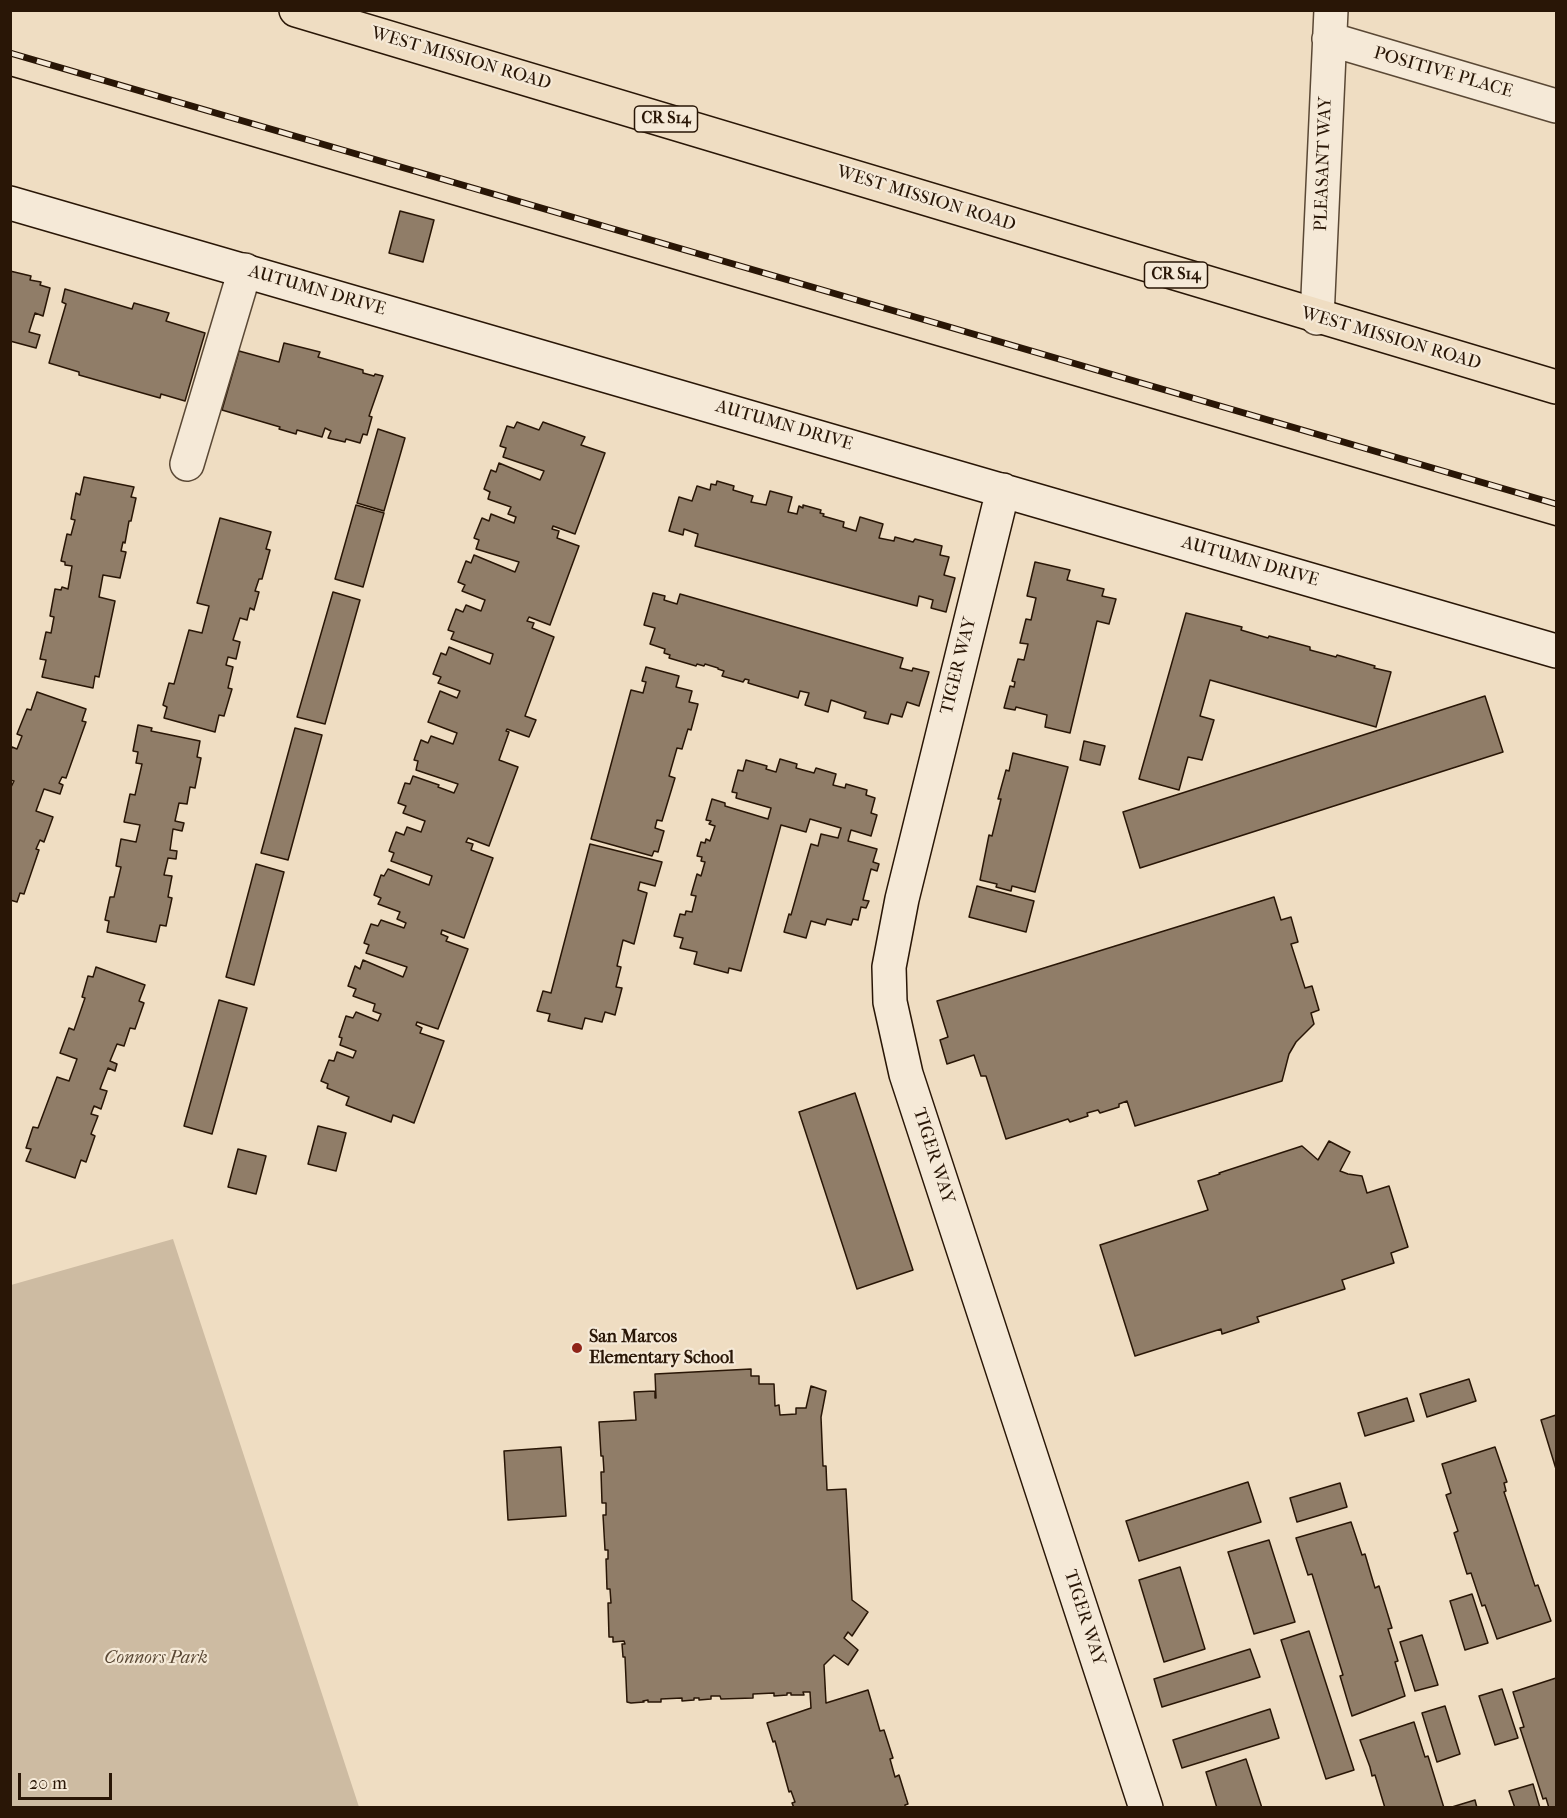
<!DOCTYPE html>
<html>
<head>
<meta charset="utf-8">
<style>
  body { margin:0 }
  #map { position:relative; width:1567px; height:1818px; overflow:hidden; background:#efddc2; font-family:"IM FELL French Canon",serif }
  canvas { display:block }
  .frame { position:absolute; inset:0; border:12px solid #291606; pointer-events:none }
  .scale { position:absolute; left:18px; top:1773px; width:94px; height:27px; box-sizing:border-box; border:3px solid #291606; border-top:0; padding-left:8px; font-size:18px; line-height:21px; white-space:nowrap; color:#291606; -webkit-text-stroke:4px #f5e9d7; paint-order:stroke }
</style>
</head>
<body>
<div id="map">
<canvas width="1567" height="1818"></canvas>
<div class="frame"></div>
<div class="scale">20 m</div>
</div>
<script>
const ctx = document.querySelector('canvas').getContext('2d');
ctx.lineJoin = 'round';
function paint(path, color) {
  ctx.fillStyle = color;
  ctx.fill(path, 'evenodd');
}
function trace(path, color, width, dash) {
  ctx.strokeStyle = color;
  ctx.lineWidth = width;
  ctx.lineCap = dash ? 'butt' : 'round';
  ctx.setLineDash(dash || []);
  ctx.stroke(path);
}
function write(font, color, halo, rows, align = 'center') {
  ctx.font = font + ' "IM FELL French Canon",serif';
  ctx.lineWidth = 4.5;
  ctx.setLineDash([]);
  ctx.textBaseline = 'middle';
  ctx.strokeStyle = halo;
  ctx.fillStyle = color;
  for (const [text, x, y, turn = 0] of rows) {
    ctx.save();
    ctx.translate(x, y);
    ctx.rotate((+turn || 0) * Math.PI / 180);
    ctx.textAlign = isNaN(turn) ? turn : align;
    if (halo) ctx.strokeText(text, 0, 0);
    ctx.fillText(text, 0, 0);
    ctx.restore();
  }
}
paint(new Path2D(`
  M173,1239L359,1807H11V1285Z`), '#cdbba2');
const building = new Path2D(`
  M400,211L434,220L423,262L389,253Z
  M10,271L31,276L30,280L41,282L40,285L50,288L43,316L35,313L29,332L40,335L36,348L10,341Z
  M65,289L132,309L134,303L169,313L166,321L205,333L185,401L161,394L160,398L79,375V372L49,363L66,304L62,302Z
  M284,343L320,352L318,357L363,370V373L374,376L375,374L383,376L369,416L372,417L367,435L363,434L360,443L346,439L345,442L328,438L331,431L325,428L322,437L297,430L296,434L279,429L280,427L222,410L239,351L279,362Z
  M517,422L539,430L543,422L585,437L581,445L605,453L575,534L553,526L552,529L559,531L557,538L579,546L550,625L529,617L527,621L534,623L532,628L554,637L525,716L536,720L529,737L507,729L506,731L509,732L499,760L518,767L489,846L468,838L466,842L473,844L471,850L493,858L464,938L442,930L441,934L448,937L446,941L468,949L438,1029L417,1022L416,1025L422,1028L420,1033L444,1041L414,1123L393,1115L391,1122L346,1105L349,1097L327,1088L328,1084L321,1081L329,1060L334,1061L337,1052L353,1058L356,1051L340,1045L342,1038L339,1037L346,1016L353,1018L356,1012L378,1021L381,1014L373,1011L375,1004L353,996L356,989L348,986L355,966L360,969L363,960L403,977L407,967L366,953L369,945L364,943L371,924L378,926L381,920L404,928L406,923L397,919L400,912L378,904L381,898L374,895L381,875L384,876L388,869L429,885L432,876L391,861L394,853L389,851L396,832L404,835L407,827L421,832L425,821L403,813L406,806L398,803L405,783L410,784L413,776L439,785L438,787L454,793L458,784L416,770L418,761L414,760L421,740L428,743L431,736L453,744L457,733L428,722L440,691L457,698L460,691L438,683L441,677L433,674L441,653L446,655L449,647L490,664L493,654L451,639L454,632L448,630L456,609L463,612L466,605L481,611L485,600L462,591L465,585L458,582L466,561L471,563L474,555L515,572L519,562L476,549L479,540L474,538L482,518L489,521L491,514L514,523L516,517L508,514L511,507L488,499L490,492L484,489L491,470L496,472L499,463L540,480L544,471L503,457L506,448L500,446L507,426L514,428Z
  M378,429L405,438L384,511L357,503Z
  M84,477L134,487L131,497L136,498L131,521H129L125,543L123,542L121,551L126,552L120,578L103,575L99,597L115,601L99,677L95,676L93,688L42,677L46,660L40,659L46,632L51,633L54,617L50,616L55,589L61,590L62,587L68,589L72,566L65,565V562L61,561L67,534L71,535L75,520L71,519L76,493L80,495Z
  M717,481L734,486L733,490L753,496L751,502L766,505L770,491L792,497L788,512L797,514L799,506L803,508V505L821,510L820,513L824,514L823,516L844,522L843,527L856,531L860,517L883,524L879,538L894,541L895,537L913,542L915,539L942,546L940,555L949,557L944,575L955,578L946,612L931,608L933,600L919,596L917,606L695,546L698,534L684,529L683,535L669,531L679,497L692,501L697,486L710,490L711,484L716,485Z
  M356,505L384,513L363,587L335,579Z
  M220,518L271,532L266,549L270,550L262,579H259L255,591L259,592L254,610L250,608L247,620L240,618L233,640L240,642L236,659L228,657L226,665L233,667L228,688L232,689L224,716L219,715L215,732L164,718L167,707L163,705L169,683L174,684L189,630L202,633L209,606L197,603Z
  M1035,562L1070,570L1067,580L1104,589L1102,596L1116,599L1109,624L1097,621L1070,733L1045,727L1047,715L1016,707L1015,710L1004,708L1010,686L1014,687L1015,682L1012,681L1018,659L1024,660L1028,644L1020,643L1026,619L1031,620L1036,598L1027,596Z
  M333,592L360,600L325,724L297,717Z
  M653,593L665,596L664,600L677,604L680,594L903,658L900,668L912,671L913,668L929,672L919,706L907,702L902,717L891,714L888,724L864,718L866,712L831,700L828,712L805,705L809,693L800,691L798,698L748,683L749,680L745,679L743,682L722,676L724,671L718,669V668L705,664L704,666L697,664L696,666L669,658L670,655L664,653L665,649L650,644L655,628L644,625Z
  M1186,613L1242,627L1241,630L1268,638L1269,636L1310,647V650L1336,657L1337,655L1375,666L1374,668L1391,672L1376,727L1210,680L1200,716L1214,720L1202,760L1188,757L1179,790L1139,779Z
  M646,667L679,676L676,687L692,691L689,702L698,704L691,730L688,729L682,749L677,748L669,776L675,778L662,821L657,820L655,828L664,831L658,852L654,851L652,856L591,839L631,690L643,693L646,682L642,681Z
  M37,692L86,709L82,721L86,722L66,778L62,777L59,783L63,785L60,794L44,789L36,811L53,817L44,842L40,840L36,849L39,850L24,894L20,893L17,902L10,900V789L14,781L10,780V753L12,747L17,749L22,736L17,734L27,709L31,710Z
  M1485,696L1503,752L1140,868L1123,812Z
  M138,725L152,728L151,731L200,741L197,757L201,758L195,788L190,787L187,804L179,803L175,821L184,823L182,831L173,829L170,850L177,851L176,859L168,858L164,875L172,876L168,897L172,898L166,926L160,925L156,942L107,932L109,921L105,920L110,897H114L121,867L116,866L121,839L136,842L140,825L124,822L130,794L135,795L142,764L136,763L138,752L133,751Z
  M295,728L322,735L288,860L261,853Z
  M1084,741L1105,746L1100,765L1080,760Z
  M1013,753L1068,767L1035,892L1012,886L1011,891L996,887L997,884L980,880L989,835L992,836L1001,799H998L1006,770L1009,771Z
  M780,759L797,764L796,768L814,773L816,768L836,774L833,785L845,788L846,784L867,790L866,795L875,798L871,813L877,815L871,836L851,830L848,841L877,849L873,862L879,864L877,871L871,869L863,900L869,901L866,908L861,907L858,920L853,919L851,925L827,919L825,925L811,921L806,938L784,932L789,914L791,915L811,844L818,846L821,834L838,838L841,828L810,819L806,832L781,825L741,971L729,968L728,973L694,964L697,952L680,948L683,938L674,936L680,914L685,915L686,911L692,912L696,896L691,895L697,874L701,876L705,862L701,861L702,857L697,856L701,842L705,843L706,839L710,841L715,826L709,824L711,821L706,820L712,799L725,803V806L768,819L771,808L736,798L737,793L732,792L738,770L743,771L746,760L767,766L766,769L776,772Z
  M590,844L662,862L655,886L640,882L638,890L647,893L634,944L623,940L617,966L621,967L616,987L622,988L615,1015L605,1012L602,1022L585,1018L582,1029L548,1021L550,1014L537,1011L543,991L551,993Z
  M256,864L284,872L254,985L226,977Z
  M977,886L1034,901L1026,932L969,917Z
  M1274,897L1281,920L1291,917L1298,942L1291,944L1305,988L1312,986L1319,1010L1311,1013L1314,1024L1296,1042L1289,1054L1282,1081L1135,1126L1127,1101L1119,1104V1107L1100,1113L1098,1110L1087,1113L1088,1116L1070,1122L1068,1119L1006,1139L986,1076H981L974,1055L947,1064L940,1040L948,1037L937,1001Z
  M96,967L145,985L139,1001L144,1003L135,1029L130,1028L124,1046L117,1044L110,1061L117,1064L115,1071L108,1068L100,1089L107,1091L101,1109L94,1106L91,1114L98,1116L91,1134L95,1136L86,1162L81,1160L75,1178L26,1161L31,1149L26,1148L33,1127L38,1128L57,1077L69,1081L77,1059L60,1053L69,1028L74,1030L85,998L82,997L88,976L93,977Z
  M219,1000L247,1008L212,1134L184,1126Z
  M855,1093L913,1270L857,1289L799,1112Z
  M318,1126L346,1133L336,1171L308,1164Z
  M1329,1141L1350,1152L1340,1171L1348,1174L1362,1176L1367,1193L1389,1186L1408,1247L1391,1253L1394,1263L1342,1280L1345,1289L1257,1317L1259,1322L1222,1334L1221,1329L1135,1356L1100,1245L1208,1210L1198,1181L1220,1174L1219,1173L1302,1146L1318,1160Z
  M238,1149L266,1156L256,1194L228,1187Z
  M751,1369V1376H759V1384H774L775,1406L779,1405L780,1415L796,1414V1408H806L811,1386L826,1391L821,1417L823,1466H826L827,1490L846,1489L852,1600L868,1612L852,1636L848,1632L844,1638L858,1650L848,1665L834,1655L824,1665L826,1703L868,1690L880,1731L884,1730L893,1758L890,1759L895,1777L899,1775L908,1804L905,1805V1808H794L792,1803L795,1802L791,1791L789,1792L775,1741L773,1742L767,1723L811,1708L810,1692H803L804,1695H791V1693H787V1695L774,1696V1693L753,1694V1698L721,1699L720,1696H711V1699L699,1700V1698H694V1700L682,1701V1698L661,1699V1702H648V1700L643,1701L644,1702L631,1703L627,1702L625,1657H623L622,1644H625L624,1641L613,1642V1637H609L608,1603H611L610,1589H607L606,1559H608V1550H605L603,1515H606V1503H602L601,1472H604L603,1456H601L599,1422L636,1420L634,1392L655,1391V1398H656L655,1374Z
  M1469,1379L1476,1401L1427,1417L1420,1394Z
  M1407,1398L1414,1421L1365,1436L1358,1413Z
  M1556,1415V1469L1541,1420Z
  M561,1447L566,1516L508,1520L504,1451Z
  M1495,1447L1507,1482L1504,1483L1506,1491L1504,1492L1535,1586L1538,1585L1551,1621L1497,1639L1485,1605L1482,1606L1471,1573L1467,1574L1454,1533L1458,1531L1446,1495L1451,1493L1442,1464Z
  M1248,1482L1261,1522L1139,1561L1126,1521Z
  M1340,1483L1347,1507L1297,1522L1290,1498Z
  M1351,1522L1362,1555L1365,1554L1375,1588L1379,1586L1392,1628L1388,1629L1398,1661L1395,1662L1405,1696L1352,1716L1340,1676L1343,1675L1312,1574L1308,1575L1296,1538Z
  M1269,1540L1295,1622L1254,1634L1228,1552Z
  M1180,1567L1205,1649L1164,1662L1139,1580Z
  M1472,1594L1488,1643L1465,1650L1450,1601Z
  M1309,1631L1354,1770L1326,1779L1281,1640Z
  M1422,1635L1438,1685L1415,1691L1400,1642Z
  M1250,1649L1260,1677L1162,1707L1154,1679Z
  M1556,1678V1808H1549L1546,1798L1543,1799L1520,1728L1524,1727L1513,1692Z
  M1502,1689L1518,1738L1495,1745L1479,1696Z
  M1445,1706L1460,1754L1437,1762L1422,1713Z
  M1270,1709L1279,1738L1182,1768L1173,1740Z
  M1414,1722L1425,1757L1428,1756L1444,1808H1385L1375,1775L1372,1776L1370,1767L1360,1740Z
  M1246,1759L1262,1808H1217L1206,1772Z
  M1533,1784L1540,1808H1515L1509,1791Z
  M1475,1800L1477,1808H1452V1807Z`);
paint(building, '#907d68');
trace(building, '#291606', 1.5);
const street = new Path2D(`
  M1329,39L1556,106
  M1317,318L1331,10
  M187,464L245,270`);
const secondary = new Path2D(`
  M10,203L1556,651
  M1003,490L902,899L889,967L890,1002L906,1074L1146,1808`);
const primary = new Path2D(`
  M296,10C717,134 1136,264 1556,387`);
trace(street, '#5a4835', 36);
trace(secondary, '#291606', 36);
trace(primary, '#291606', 36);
trace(street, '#f5e9d7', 33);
trace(secondary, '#f5e9d7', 33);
trace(primary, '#efddc2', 33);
trace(new Path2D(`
  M10,76L1556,526`), '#291606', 1.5);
const rail = new Path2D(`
  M10,53L1556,504`);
trace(rail, '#291606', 7);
trace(rail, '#f5e9d7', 4.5, [14]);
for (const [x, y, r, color] of [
  [577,1348,6,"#8f2418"]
]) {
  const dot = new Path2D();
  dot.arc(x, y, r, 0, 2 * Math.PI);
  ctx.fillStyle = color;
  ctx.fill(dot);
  trace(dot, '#f5e9d7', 2);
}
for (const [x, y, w] of [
  [666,119,63],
  [1176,275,63]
]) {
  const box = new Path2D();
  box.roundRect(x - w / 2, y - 13, w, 26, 4.5);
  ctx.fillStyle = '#f5e9d7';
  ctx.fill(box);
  trace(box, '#291606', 1.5);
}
write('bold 16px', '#291606', null, [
  ["CR S14",666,119],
  ["CR S14",1176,275]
]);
write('18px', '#291606', '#f5e9d7', [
  ["WEST MISSION ROAD",461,59,16],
  ["POSITIVE PLACE",1443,73,16],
  ["PLEASANT WAY",1324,164,-88],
  ["WEST MISSION ROAD",926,199,17],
  ["AUTUMN DRIVE",317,291,16],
  ["WEST MISSION ROAD",1391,339,16],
  ["AUTUMN DRIVE",784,426,16],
  ["AUTUMN DRIVE",1250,562,16],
  ["TIGER WAY",959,666,-76],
  ["TIGER WAY",933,1156,72],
  ["TIGER WAY",1084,1618,72]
]);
write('bold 18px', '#291606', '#f5e9d7', [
  ["San Marcos",589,1338],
  ["Elementary School",589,1359]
], 'left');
write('italic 18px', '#5a4835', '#f5e9d7', [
  ["Connors Park",156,1659]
]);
</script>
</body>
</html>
